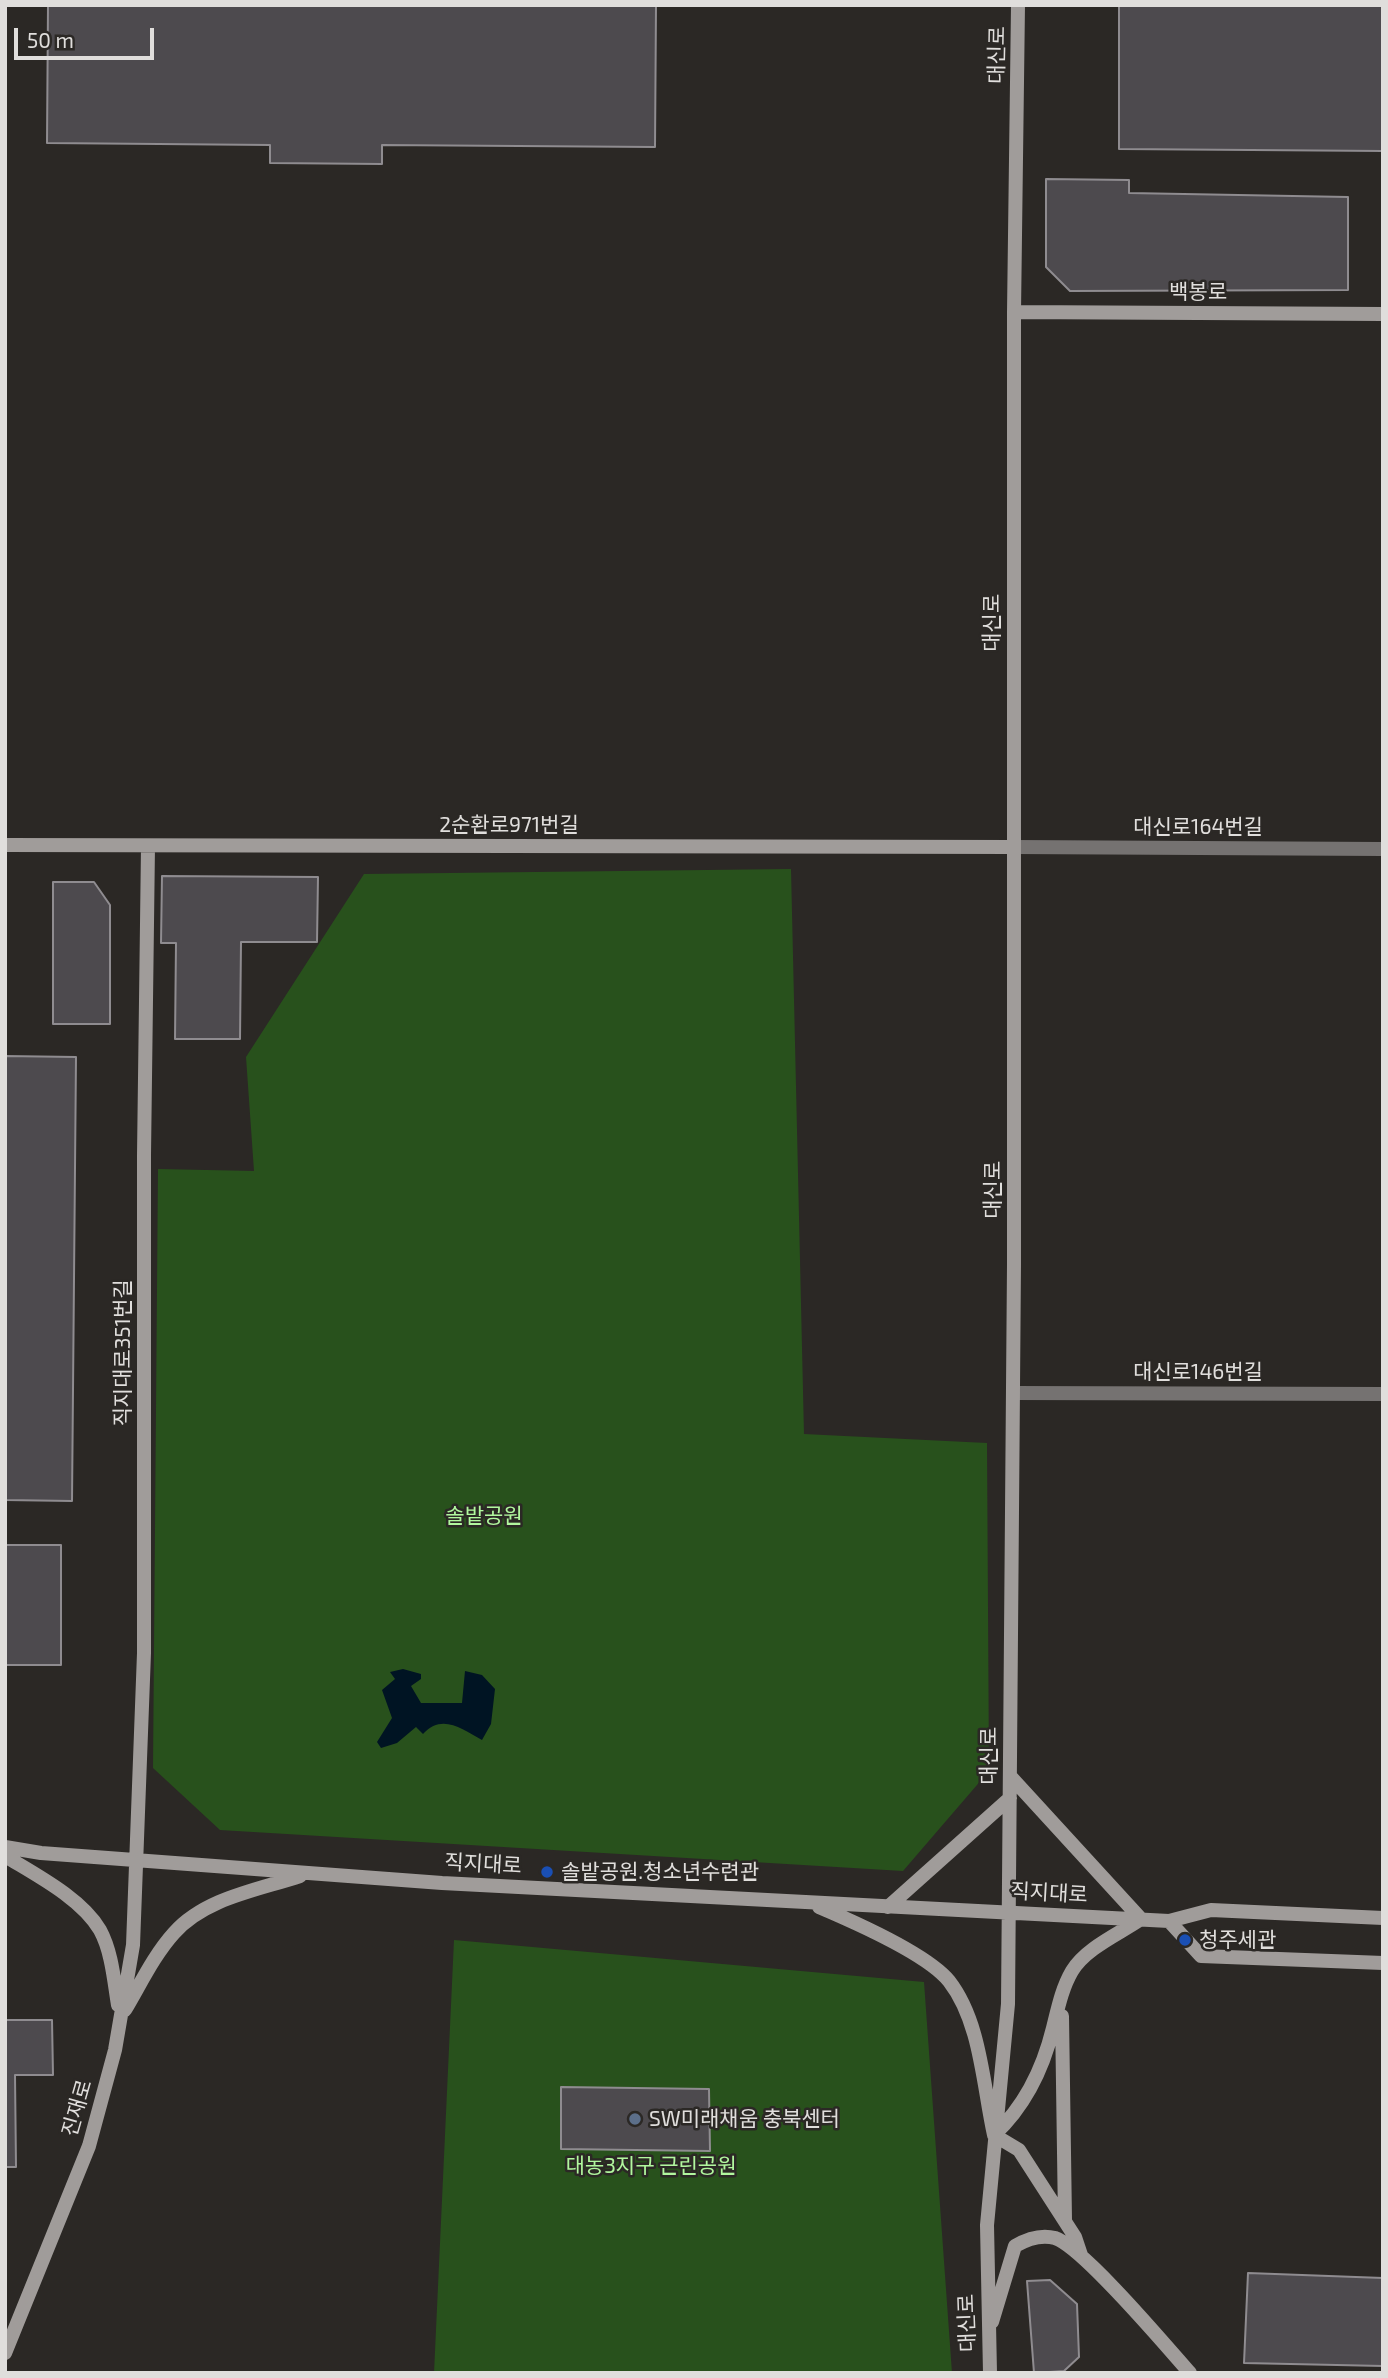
<!DOCTYPE html>
<html>
<head>
<meta charset="utf-8">
<style>
  body { margin:0 }
  #map { position:relative; width:1388px; height:2378px; overflow:hidden; background:#2b2825; font-family:"Exo 2",sans-serif }
  canvas { display:block }
  .frame { position:absolute; inset:0; border:7px solid #e0dedc; pointer-events:none }
  .scale { position:absolute; left:14px; top:28px; width:140px; height:32px; box-sizing:border-box; border:4px solid #e0dedc; border-top:0; padding-left:9px; font-size:21px; line-height:24px; white-space:nowrap; color:#e0dedc; -webkit-text-stroke:5px #2b2825; paint-order:stroke }
</style>
</head>
<body>
<div id="map">
<canvas width="1388" height="2378"></canvas>
<div class="frame"></div>
<div class="scale">50 m</div>
</div>
<script>
const ctx = document.querySelector('canvas').getContext('2d');
ctx.lineJoin = 'round';
function paint(path, color) {
  ctx.fillStyle = color;
  ctx.fill(path, 'evenodd');
}
function trace(path, color, width, dash) {
  ctx.strokeStyle = color;
  ctx.lineWidth = width;
  ctx.lineCap = dash ? 'butt' : 'round';
  ctx.setLineDash(dash || []);
  ctx.stroke(path);
}
function write(font, color, halo, rows, align = 'center') {
  ctx.font = font + ' "Exo 2","Noto Sans KR",sans-serif';
  ctx.lineWidth = 5;
  ctx.setLineDash([]);
  ctx.textBaseline = 'middle';
  ctx.strokeStyle = halo;
  ctx.fillStyle = color;
  for (const [text, x, y, turn = 0] of rows) {
    ctx.save();
    ctx.translate(x, y);
    ctx.rotate((+turn || 0) * Math.PI / 180);
    ctx.textAlign = isNaN(turn) ? turn : align;
    if (halo) ctx.strokeText(text, 0, 0);
    ctx.fillText(text, 0, 0);
    ctx.restore();
  }
}
paint(new Path2D(`
  M791,869L804,1434L987,1443L989,1771L903,1871L220,1830L153,1768L158,1169L254,1171L246,1057L364,874Z
  M454,1940L924,1982L952,2373H434Z`), '#28511c');
paint(new Path2D(`
  M403,1669L421,1674V1679L411,1686L421,1703H462L465,1671L482,1675L495,1689L491,1724L482,1740C462,1729 442,1713 423,1734L416,1727L397,1743L381,1748L377,1742L392,1718L382,1690L395,1679L390,1672Z`), '#001423');
const building = new Path2D(`
  M48,5H656L655,147L382,145V164L270,163V145L47,143Z
  M1119,5H1383V151L1119,149Z
  M1046,179L1129,180V193L1348,197V290L1070,291L1046,267Z
  M162,876L318,877L317,942H241L240,1039H175L176,943H161Z
  M53,882H94L110,905V1024H53Z
  M5,1056L76,1057L72,1501L5,1500Z
  M5,1545H61V1665H5Z
  M5,2020H52L53,2075H15L16,2167H5Z
  M561,2087L709,2089L710,2151L561,2149Z
  M1248,2273L1383,2278V2366L1244,2363Z
  M1050,2280L1077,2304L1079,2357L1064,2371L1034,2373L1027,2281Z`);
paint(building, '#4d4a4e');
trace(building, '#8f8c90', 2);
trace(new Path2D(`
  M1013,847L1383,849
  M1013,1393L1383,1394`), '#757271', 14);
trace(new Path2D(`
  M1014,312L1383,314
  M5,845L1013,847
  M1010,1776L1141,1919
  M5,1847L41,1853L442,1883L1169,1921L1211,1910L1383,1918
  M5,1856C36,1875 81,1898 100,1930C112,1952 114,1981 118,2005
  M819,1907C852,1921 927,1954 949,1981C981,2022 983,2086 994,2135L1019,2150L1075,2237L1081,2255
  M888,1907L1010,1798
  M1169,1921L1201,1956L1383,1963
  M125,2010C140,1985 154,1955 174,1933C205,1898 258,1890 300,1876
  M1062,2016L1065,2220
  M994,2135C1025,2106 1043,2069 1053,2028C1058,2008 1062,1988 1072,1971C1086,1948 1119,1934 1141,1919
  M992,2322L1015,2246C1027,2239 1040,2234 1055,2238C1083,2247 1167,2347 1190,2373
  M5,2353L89,2146L115,2050L133,1945L144,1653V1155L148,846
  M990,2373L987,2225L1008,2004L1014,1264V312L1018,5`), '#a09c9a', 14);
for (const [x, y, r, color] of [
  [547,1872,7,"#1a4fb4"],
  [1185,1940,7,"#1a4fb4"],
  [635,2119,7,"#5c6f8a"]
]) {
  const dot = new Path2D();
  dot.arc(x, y, r, 0, 2 * Math.PI);
  ctx.fillStyle = color;
  ctx.fill(dot);
  trace(dot, '#2b2825', 2.5);
}
write('21px', '#e0dedc', '#2b2825', [
  ["대신로",997,55,-89],
  ["백봉로",1198,292],
  ["대신로",992,623,-90],
  ["2순환로971번길",509,825],
  ["대신로164번길",1198,827],
  ["대신로",993,1190,-90],
  ["직지대로351번길",123,1353,-90],
  ["대신로146번길",1198,1372],
  ["대신로",989,1756,-90],
  ["직지대로",483,1864,3],
  ["직지대로",1049,1893,3],
  ["진재로",77,2108,-74],
  ["대신로",967,2323,-92]
]);
write('21px', '#b1f79e', '#2b2825', [
  ["솔밭공원",484,1516],
  ["대농3지구 근린공원",651,2166]
]);
write('21px', '#e0dedc', '#2b2825', [
  ["솔밭공원.청소년수련관",561,1872],
  ["청주세관",1199,1940],
  ["SW미래채움 충북센터",649,2119]
], 'left');
</script>
</body>
</html>
